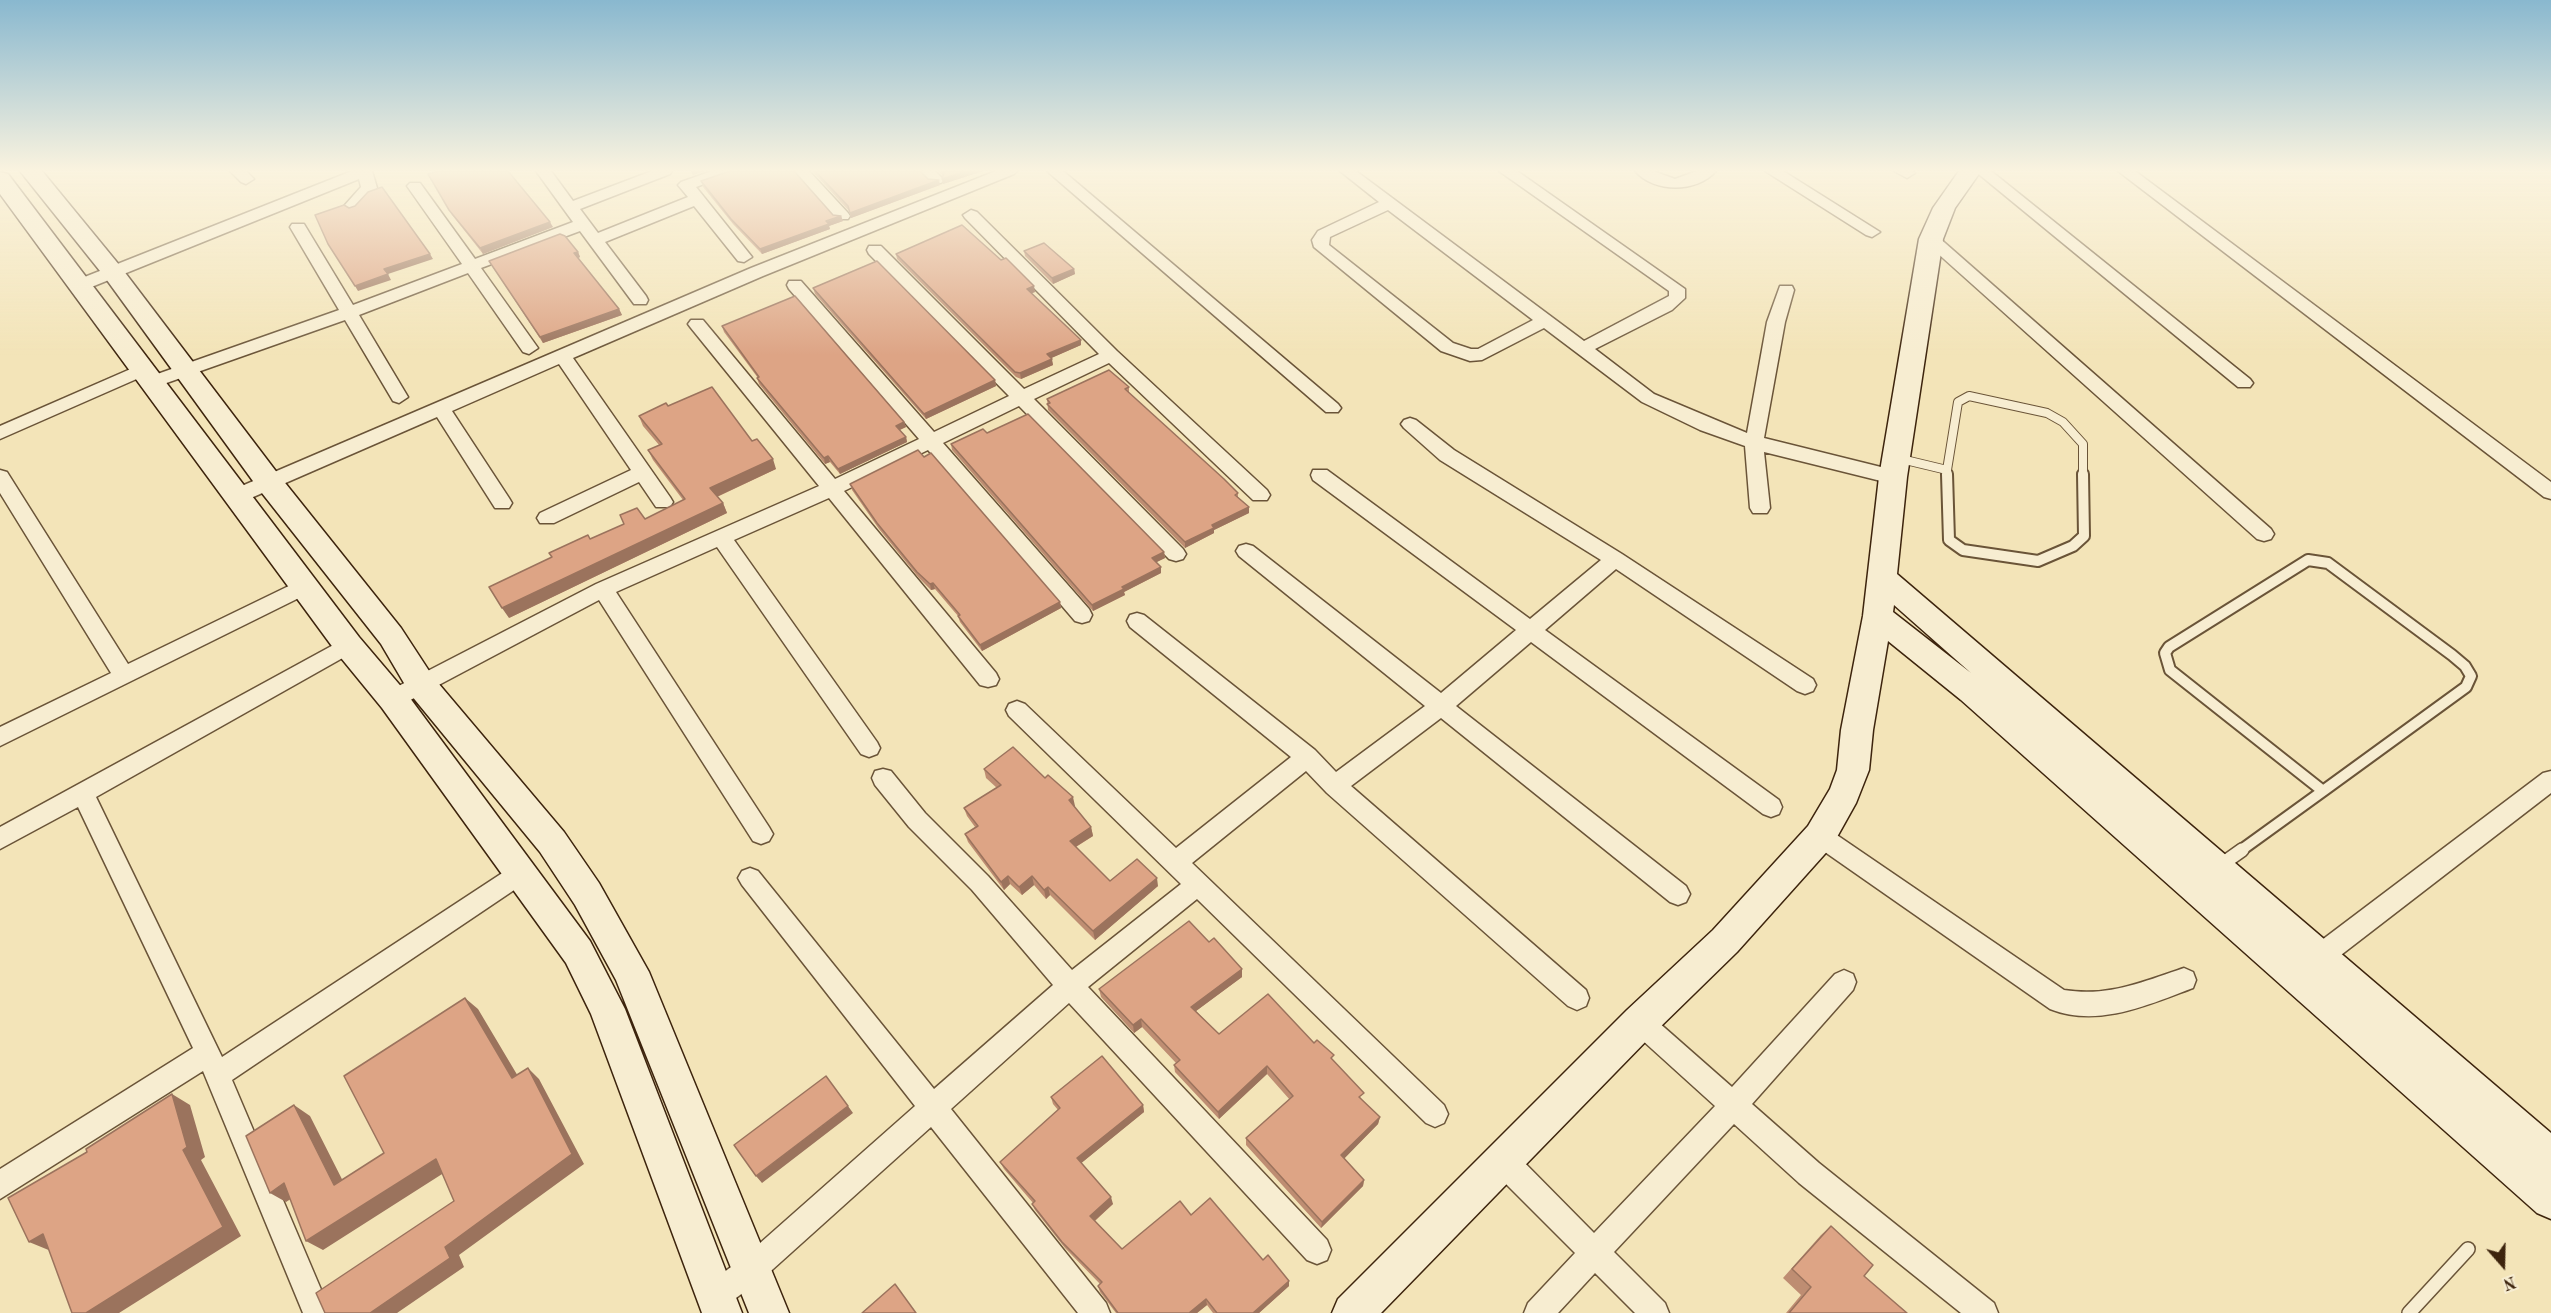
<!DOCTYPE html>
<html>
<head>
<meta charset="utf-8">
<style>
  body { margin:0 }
  #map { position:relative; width:2551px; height:1313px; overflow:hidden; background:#f3e4b8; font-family:"Old Standard TT",serif }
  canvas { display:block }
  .north { position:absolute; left:2473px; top:1235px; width:60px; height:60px; -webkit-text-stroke:4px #f7edd1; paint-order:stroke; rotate:160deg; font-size:16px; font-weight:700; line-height:24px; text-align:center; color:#3d240d }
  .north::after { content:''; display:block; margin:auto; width:21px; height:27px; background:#3d240d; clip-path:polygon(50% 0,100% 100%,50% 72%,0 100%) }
</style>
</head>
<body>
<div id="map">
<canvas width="2551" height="1313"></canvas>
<div class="north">N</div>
</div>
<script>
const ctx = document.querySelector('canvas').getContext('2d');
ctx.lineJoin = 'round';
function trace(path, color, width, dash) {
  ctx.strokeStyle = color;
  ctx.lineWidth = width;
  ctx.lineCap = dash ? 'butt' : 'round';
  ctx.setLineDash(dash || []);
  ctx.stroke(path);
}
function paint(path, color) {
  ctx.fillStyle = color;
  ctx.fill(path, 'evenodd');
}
const laneFar2 = new Path2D(`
  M1897,458L1947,470
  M1947,470V476
  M1947,470L1958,402L1969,396L2047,413L2063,422L2083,444V476`);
const laneFar1 = new Path2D(`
  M1947,474L1949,540L1963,550L2038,561L2073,546L2084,536L2083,474
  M2308,560L2328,563L2452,655L2465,666L2471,676L2466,687L2323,791L2170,670L2165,653L2169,647Z
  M2240,851L2323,791`);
const lane = new Path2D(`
  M2218,867L2242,850
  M2409,1313L2468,1249`);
const street = new Path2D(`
  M230,171H246L254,179L246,184L241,182Z
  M352,171H372L377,188L358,209L352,211L344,206L361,187L359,179L84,290H72L70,286L72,282Z
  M536,171H551L573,201L652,171H672L670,174L580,209L598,233L688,197L678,185L681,182L712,171H733L731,174L696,187L752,257L744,262L738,261L694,206L605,242L646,296L648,300L646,304H634L580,231L481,268L538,348L529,354L523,352L468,273L359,315L408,397L399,403L393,401L345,320L158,386H146L143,382L146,378L339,310L290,227L292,224H304L353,305L462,264L407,186L410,183H420L475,259L573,222Z
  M794,171H809L848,213L850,216L848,219H836Z
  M919,171H935L944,180L941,183H931Z
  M996,171H1017L1014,174L763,276L573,358L670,497L673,502L670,507H656L639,482L554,523H540L537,518L540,513L631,470L559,364L452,411L509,498L512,503L509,508H495L437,417L244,501H230L227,496L230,491L751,268Z
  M1047,171H1063L1338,404L1341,408L1338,412H1326Z
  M1340,171H1356L1584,341L1669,296V291L1499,171H1517L1685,289V298L1672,310L1595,349L1654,394L1747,433L1767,322L1780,286H1792L1794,290L1785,322L1764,438L1893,470L1900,472L1902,477L1900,482L1893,484L1764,452L1770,508L1767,513H1753L1750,508L1745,446L1700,430L1642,402L1544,328L1482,360L1470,361L1441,351L1314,247L1312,240L1318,231L1379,202ZM1388,210L1533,320L1478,349H1471L1453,343L1329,245L1330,237Z
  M1635,171H1653L1675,179L1697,171H1716C1697,193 1654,193 1635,171Z
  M1765,171H1783L1880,232L1872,237L1866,235Z
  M1894,171H1913L1915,173L1907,178Z
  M1975,171H1991L2250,379L2253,383L2250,387H2238Z
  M2118,171H2135L2551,482V499L2544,497Z
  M971,210L977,212L1117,351L1267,490L1270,495L1267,500H1253L1109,363L1034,399L1183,549L1186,554L1183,559L1176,561L1169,559L1019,406L943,443L1089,609L1092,615L1089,621L1082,623L1075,621L928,450L844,491L996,673L999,679L996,685L988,687L980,685L829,498L734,540L877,742L880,748L877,754L869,757L861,754L717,547L616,592L769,827L773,834L769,841L761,844L753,841L599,600L401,705L393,708L385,705L382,699L385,693L596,584L819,486L691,328L688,324L691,320H703L835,479L919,439L789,289L787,285L789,281H801L934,432L1009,396L869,254L867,250L869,246H881L1024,389L1099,354L965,218L963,215Z
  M1931,234L1937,236L2271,529L2274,534L2271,539L2264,541L2257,539L1925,242L1923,239L1925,236Z
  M142,364L148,366L151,370L148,374L0,439V426Z
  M1410,418L1416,420L1454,450L1622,554L1813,679L1816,685L1813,691L1805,694L1797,691L1616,569L1545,630L1779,800L1782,807L1779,814L1771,817L1763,814L1531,642L1456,706L1686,886L1690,894L1686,902L1678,905L1670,902L1441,718L1351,786L1586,990L1589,998L1586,1006L1577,1010L1568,1006L1327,793L1306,771L1192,863L1444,1105L1448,1114L1444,1123L1435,1127L1426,1123L1197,899L1088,987L1327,1240L1331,1250L1327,1260L1317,1264L1307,1260L1069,1003L951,1109L1106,1303L1110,1313H1078L931,1127L762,1279L725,1306L715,1310L705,1306L701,1296L705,1286L742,1259L915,1106L742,885L738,878L742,871L750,868L758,871L934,1089L1053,985L972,890L909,827L875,785L872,778L875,771L883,769L891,771L925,813L988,876L1072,970L1181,884L1009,716L1006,710L1009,704L1017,701L1025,704L1176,848L1291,757L1130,627L1127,621L1130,615L1137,613L1144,615L1315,750L1336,772L1425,706L1239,556L1236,551L1239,546L1246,544L1253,546L1441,693L1516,630L1313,480L1311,475L1313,470H1327L1530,619L1601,560L1440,460L1404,428L1401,424L1404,420Z
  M0,470L7,472L128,664L297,582L304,579L311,582L314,587L311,592L0,746V727L111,673L0,493Z
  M348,637L355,639L358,645L355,651L96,797L222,1057L513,866L521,863L529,866L533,873L529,880L232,1080L331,1313H303L203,1071L0,1199V1169L193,1048L78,807L0,849V827Z
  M2551,771V793L2328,965L2319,968L2310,965L2307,957L2310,949L2543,773Z
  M1820,826L1828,829L2064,990C2109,997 2142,982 2184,968L2193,972L2196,980L2193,988C2148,1005 2098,1028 2050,1009L1812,843L1808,836L1812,829Z
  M1844,970L1853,974L1856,982L1853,990L1752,1104L1819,1163L1994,1303L1998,1313H1961L1799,1183L1734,1124L1614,1252L1665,1303L1669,1313H1635L1595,1273L1558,1313H1524L1528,1303L1575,1253L1493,1171L1490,1161L1493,1151L1503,1148L1513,1151L1594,1233L1715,1106L1631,1030L1627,1022L1631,1014L1640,1010L1649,1014L1732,1087L1835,974Z`);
const secondary = new Path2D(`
  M20,171H42L120,266L278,474L401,628L433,677L564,832L599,883L649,972L789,1313H749L616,980L575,905L540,852L411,695L381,644L258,488L104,276Z
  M1959,171H1981L1955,208L1943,239L1907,477L1897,574L2551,1133V1219L2537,1213L1961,700L1888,641L1873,730L1869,770L1856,803L1832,846L1737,952L1653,1034L1381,1313H1332L1338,1299L1627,1010L1713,930L1808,826L1830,789L1837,770L1841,730L1863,616L1879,477L1919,239L1933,208ZM1894,605L1971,673L1893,612Z
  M0,172L8,174L359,637L404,690L590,941L625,1009L742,1313H702L591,1014L566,963L382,708L337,653L0,194Z`);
trace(laneFar2, '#6a5438', 10);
trace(laneFar1, '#6a5438', 14);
trace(lane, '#6a5438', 16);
trace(street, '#6a5438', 3);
trace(secondary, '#3d240d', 3);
trace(laneFar2, '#f7edd1', 8);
trace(laneFar1, '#f7edd1', 10);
trace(lane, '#f7edd1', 13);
paint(street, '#f7edd1');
paint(secondary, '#f7edd1');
paint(new Path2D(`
  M812,171H920L928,179L940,185L851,218L849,211Z
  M938,171H983L943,184L942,179L943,176Z
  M428,174L553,227L483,254L452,215Z
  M701,181L833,215L841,216L843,221L829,226L830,229L762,254L733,224L703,187Z
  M1024,251L1074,269L1075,274L1053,284L1025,256Z
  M578,252L580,257L578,258L619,309L622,315L543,343L489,261Z
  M896,254L1035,292L1031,293L1081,345L1051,358L1053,365L1021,379L1016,377L897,259Z
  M813,288L995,380L996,386L926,419L815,294Z
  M722,326L904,422L906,427L900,430L906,437L907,442L840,474L830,462L825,464L759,384L757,378H758L724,332Z
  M1129,387V393L1238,493V497L1249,507V513L1214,530V533L1185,548L1048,410L1047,399Z
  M668,406L752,441L776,469L717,497L723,503L727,513L509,618L590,539L645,519L683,500L653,460L648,450L659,445L643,426L639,416Z
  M987,433L1164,552L1165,558L1156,562L1161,573L1124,592L1125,595L1093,611L952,450L951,444Z
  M850,484L1060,602L1061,608L982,651L960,622L958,616L935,589L931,590L919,578L879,529L852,490Z
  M984,769L1075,806H1074L1091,827L1093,836L1076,847L1110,881L1158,886L1095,940L1050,895L1046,899L1034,885L1022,895L1010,884L1004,890L968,842L965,834L975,827L967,816L964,808L997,788L986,778Z
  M1209,942L1242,969V977L1196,1011L1219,1034L1314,1043L1334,1061L1363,1101L1380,1117L1378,1124L1344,1158L1364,1180L1363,1186L1321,1228L1246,1145V1138L1290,1100L1267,1074L1219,1119L1175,1072L1174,1065L1176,1063L1142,1027L1134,1033L1101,997L1099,989Z
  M1051,1097L1143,1105L1144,1112L1081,1163L1113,1204L1095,1221L1122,1249L1191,1215L1263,1260L1289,1281V1286L1259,1313H1213L1207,1305L1197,1313H1116L1100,1292L1098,1286L1100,1284L1065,1248L1035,1210L1032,1204L1033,1203L1004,1169L1000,1162L1058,1110L1053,1104Z
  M1831,1226L1864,1276L1907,1313H1786L1801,1295L1783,1278L1821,1235Z`), '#be8d72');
paint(new Path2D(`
  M691,171H706L693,175Z
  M966,171H983L943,184L942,179Z
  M939,180L940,185L851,218L850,213Z
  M841,216L843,221L829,226L830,229L762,254L760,249Z
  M550,222L553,227L483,254L480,248Z
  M578,252L580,257L576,259L574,253Z
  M430,254L433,259L388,274L391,280L358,291L355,286L384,269Z
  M1074,269L1075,274L1053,284L1052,278Z
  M1034,286L1035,292L1027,295V289Z
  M619,309L622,315L543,343L540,337Z
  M1081,340V345L1047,360V354Z
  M1052,359L1053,365L1021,379L1020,373Z
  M995,380L996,386L926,419L924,414Z
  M904,422L906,427L897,431L896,426Z
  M906,437L907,442L840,474L838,469Z
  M828,456L830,462L825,464L824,458Z
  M773,459L776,469L714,498L710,488Z
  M723,503L727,513L509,618L502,608Z
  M1249,507V513L1214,530V533L1185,548V542L1212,525Z
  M1164,552L1165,558L1153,564L1152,558Z
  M1161,567V573L1124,592L1125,595L1093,611L1092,605L1122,587Z
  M933,583L935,589L931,590L930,584Z
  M1060,602L1061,608L982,651L980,645Z
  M1073,797L1075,806L1071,809L1069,800Z
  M1091,827L1093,836L1072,849L1070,841Z
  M1008,876L1010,884L1004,890L1001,882Z
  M1032,876L1034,885L1022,895L1019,887Z
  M1157,878L1158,886L1095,940L1093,931Z
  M1048,887L1050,895L1046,899L1044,890Z
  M1242,969V977L1192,1014L1191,1007Z
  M465,998L478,1009L525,1088L512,1078Z
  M1141,1019L1142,1027L1134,1033L1133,1025Z
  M1267,1066V1074L1219,1119L1218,1112Z
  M528,1068L539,1079L584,1164L459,1255L464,1267L397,1313H370L445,1247Z
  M172,1094L190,1105L205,1157L201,1160L241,1236L119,1313H86L183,1150Z
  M294,1105L310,1116L350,1195L334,1185Z
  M1143,1105L1144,1112L1079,1165L1077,1158Z
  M848,1106L853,1113L762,1183L756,1176Z
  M1380,1117L1378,1124L1341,1162V1155Z
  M436,1159L450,1169L323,1250L306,1241Z
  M1364,1180L1363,1186L1321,1228L1322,1222Z
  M284,1183L300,1193L286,1202L270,1193Z
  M1111,1197L1113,1204L1092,1223L1090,1216Z
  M43,1234L51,1251L29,1242Z
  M1289,1281V1286L1259,1313H1253Z
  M1206,1299L1207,1305L1197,1313H1189Z`), '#9b735d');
const building = new Path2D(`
  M439,171H508L550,222L480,248L449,210L428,174Z
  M730,171H794L833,215L841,216L826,221L829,224L760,249L731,219L701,181Z
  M815,171H920L928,179L939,180L850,213L848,206Z
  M942,171H966L942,179L944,173Z
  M382,187L430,254L384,269L388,274L355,286L328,244L315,215L344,205L349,208L355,206L368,192Z
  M962,225L1001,260L1006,258L1034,286L1027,289L1081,340L1047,354L1052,359L1020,373L1015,372L896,254Z
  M560,234L565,236L578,252L574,253L619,309L540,337L489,261Z
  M1044,243L1074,269L1052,278L1024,251Z
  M877,261L995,380L924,414L813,288Z
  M795,296L904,422L896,426L906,437L838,469L828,456L824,458L757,378L759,377L722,326Z
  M1109,370L1129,387L1125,389L1224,479L1238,493L1235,495L1249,507L1212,525L1214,528L1185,542L1047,404L1050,403L1047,399Z
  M712,387L752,441L757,439L773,459L710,488L723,503L502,608L489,587L552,557L549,553L588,535L590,539L624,524L620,515L637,508L645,519L685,499L648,450L662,444L639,416L666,403L668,406Z
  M1028,414L1164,552L1152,558L1161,567L1122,587L1124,589L1092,605L951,444L983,429L987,433Z
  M918,450L924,457L931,453L1060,602L980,645L958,616L960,615L933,583L930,584L917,572L877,523L850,484Z
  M1013,747L1045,778L1048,775L1073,797L1069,800L1091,827L1070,841L1110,881L1137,859L1157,878L1093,931L1048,887L1044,890L1032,876L1019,887L1008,876L1001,882L965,834L978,826L964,808L1001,785L984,769Z
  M1189,921L1209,942L1214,938L1242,969L1191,1007L1219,1034L1268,994L1314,1043L1317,1040L1334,1055L1331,1058L1364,1093L1359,1097L1380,1117L1341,1155L1364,1180L1322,1222L1246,1138L1293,1096L1267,1066L1218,1112L1174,1065L1180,1060L1141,1019L1133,1025L1099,989Z
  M465,998L512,1078L528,1068L572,1154L445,1247L450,1258L370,1313H325L316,1293L454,1201L436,1159L306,1241L284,1183L270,1193L246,1136L294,1105L334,1185L384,1153L344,1076Z
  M1102,1056L1143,1105L1077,1158L1111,1197L1090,1216L1122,1249L1180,1201L1191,1215L1210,1198L1263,1260L1268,1255L1289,1281L1253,1313H1217L1206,1299L1189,1313H1118L1098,1286L1102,1282L1062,1242L1032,1204L1035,1201L1000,1162L1060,1108L1051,1097Z
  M826,1076L848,1106L756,1176L734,1145Z
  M172,1094L187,1147L183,1150L223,1227L86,1313H72L43,1234L29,1242L8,1198L87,1152L86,1149Z
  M1831,1226L1873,1265L1864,1276L1907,1313H1789L1811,1287L1792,1269Z
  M895,1284L916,1313H862Z`);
paint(building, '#dda485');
trace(building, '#9b735d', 1.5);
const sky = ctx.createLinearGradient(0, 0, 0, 355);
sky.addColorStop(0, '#89b8cf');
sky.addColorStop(0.48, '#faf3df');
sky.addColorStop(1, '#faf3df00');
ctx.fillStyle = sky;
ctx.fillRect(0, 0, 2551, 355);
</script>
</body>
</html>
